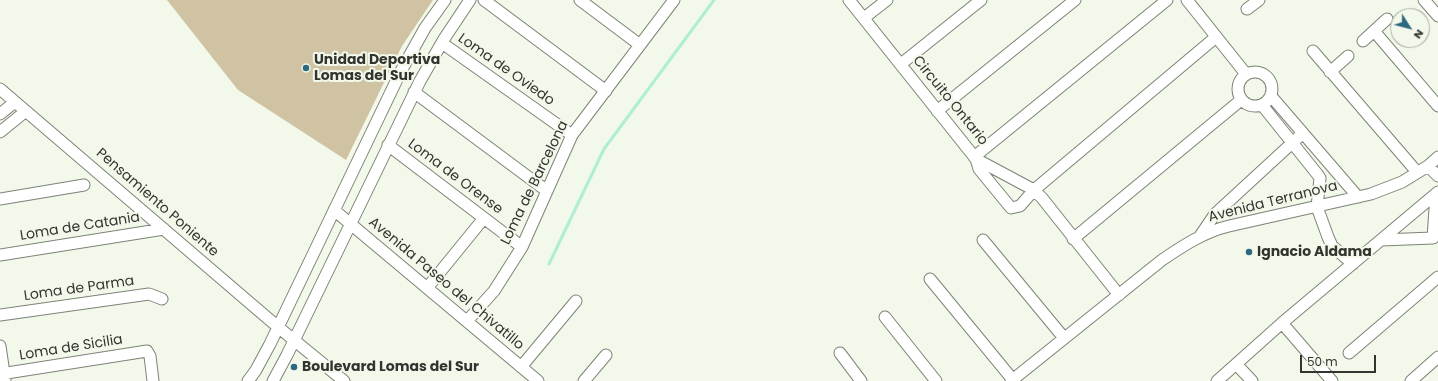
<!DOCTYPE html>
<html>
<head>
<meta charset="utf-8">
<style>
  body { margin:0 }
  #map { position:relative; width:1438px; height:381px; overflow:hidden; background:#f2f8ea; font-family:Poppins,sans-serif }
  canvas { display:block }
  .north { position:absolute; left:1390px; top:8px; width:40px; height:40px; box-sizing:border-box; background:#f2f8ea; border:1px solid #a5aa9f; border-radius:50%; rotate:126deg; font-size:11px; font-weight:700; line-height:16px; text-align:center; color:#32342f }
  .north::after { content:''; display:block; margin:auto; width:14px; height:18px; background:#2c6880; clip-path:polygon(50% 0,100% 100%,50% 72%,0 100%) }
  .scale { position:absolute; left:1300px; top:355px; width:76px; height:18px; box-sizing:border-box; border:2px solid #32342f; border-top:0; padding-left:5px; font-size:12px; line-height:14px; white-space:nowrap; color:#32342f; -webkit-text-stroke:3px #f2f8ea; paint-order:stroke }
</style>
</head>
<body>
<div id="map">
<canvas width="1438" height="381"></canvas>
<div class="north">N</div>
<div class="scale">50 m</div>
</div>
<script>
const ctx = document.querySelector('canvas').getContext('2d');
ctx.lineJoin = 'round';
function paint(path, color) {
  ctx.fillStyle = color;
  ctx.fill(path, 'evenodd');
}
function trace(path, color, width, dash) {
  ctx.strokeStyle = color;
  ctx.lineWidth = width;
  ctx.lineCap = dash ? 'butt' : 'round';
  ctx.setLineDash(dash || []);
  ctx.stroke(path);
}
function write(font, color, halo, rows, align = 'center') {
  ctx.font = font + ' Poppins,sans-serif';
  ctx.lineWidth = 4;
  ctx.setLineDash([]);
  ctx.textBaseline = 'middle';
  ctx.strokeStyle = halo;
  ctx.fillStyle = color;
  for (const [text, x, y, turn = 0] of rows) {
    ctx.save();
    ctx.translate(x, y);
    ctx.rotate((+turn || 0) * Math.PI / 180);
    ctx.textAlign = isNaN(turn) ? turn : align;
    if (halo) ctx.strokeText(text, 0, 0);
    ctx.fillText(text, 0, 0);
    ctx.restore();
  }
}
paint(new Path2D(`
  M167,0H433L402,46L346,160L238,90Z`), '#d0c3a3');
trace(new Path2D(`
  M549,264L604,149L714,0`), '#aeeed3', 3);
const minor = new Path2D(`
  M484,0L606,91
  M580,0L640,45
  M849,0L976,159L1034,190L1042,198L1119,295
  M1187,0L1246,74
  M1424,0L1438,16
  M1247,9L1259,0
  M864,18L887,0
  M1374,31L1438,106
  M1363,41L1387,19
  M442,43L572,135
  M1313,51L1417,172
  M901,64L981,0
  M1238 89a17 17 0 1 1 34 0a17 17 0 1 1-34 0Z
  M1330,72L1348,56
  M0,89L278,327L344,381
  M414,92L547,191
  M1271,96L1358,197
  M1262,105L1318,175L1320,178L1317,207L1328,237L1332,246L1353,264
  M937,111L1075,0
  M0,114L15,102
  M0,132L26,111
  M388,145L522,247
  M974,157L1167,0
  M976,159L979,169L1011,208L1020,206L1034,190L1216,37
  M1428,166L1438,176
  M0,199L84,185
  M334,210L538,381
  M1200,236L1215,214L1303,133
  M1073,239L1241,100
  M983,240L1064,338
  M1381,240L1433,238L1436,194
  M0,255L164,229
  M930,279L1013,380
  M427,288L484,218
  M0,315L149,294L162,299
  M885,317L936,381
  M467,321L494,291L522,247L572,135L674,0
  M1282,323L1332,381
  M0,346L5,380
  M840,353L861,381
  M1349,353L1438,277
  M1237,365L1252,381
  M521,367L576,301
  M0,374L147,351L150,356L153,381
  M248,381L256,370L270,344L401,71L425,28L445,0
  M273,381L287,355L420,81L444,39L470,0
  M584,381L606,355
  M1011,381L1162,260C1184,245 1204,232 1229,226L1371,194L1402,182L1428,166L1438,157
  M1217,381L1282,323L1438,192
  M1411,381L1438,357`);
trace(minor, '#7d8377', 13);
trace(minor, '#fff', 11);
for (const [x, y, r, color] of [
  [306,68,4,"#2c6880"],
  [1249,252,4,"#2c6880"],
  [294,367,4,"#2c6880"]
]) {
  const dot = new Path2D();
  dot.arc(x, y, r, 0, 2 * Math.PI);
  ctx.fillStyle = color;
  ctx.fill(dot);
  trace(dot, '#f2f8ea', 1.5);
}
write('bold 14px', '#32342f', '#f2f8ea', [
  ["Unidad Deportiva",314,60],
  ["Lomas del Sur",314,76],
  ["Ignacio Aldama",1257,252],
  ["Boulevard Lomas del Sur",302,367]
], 'left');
write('14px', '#32342f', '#f2f8ea', [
  ["Loma de Oviedo",506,70,35],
  ["Circuito Ontario",950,101,51],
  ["Loma de Orense",455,177,37],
  ["Loma de Barcelona",535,183,-64],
  ["Avenida Terranova",1273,202,-14],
  ["Pensamiento Poniente",157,203,41],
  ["Loma de Catania",80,227,-9],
  ["Avenida Paseo del Chivatillo",446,284,40],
  ["Loma de Parma",79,289,-8],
  ["Loma de Sicilia",71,348,-9]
]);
</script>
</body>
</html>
